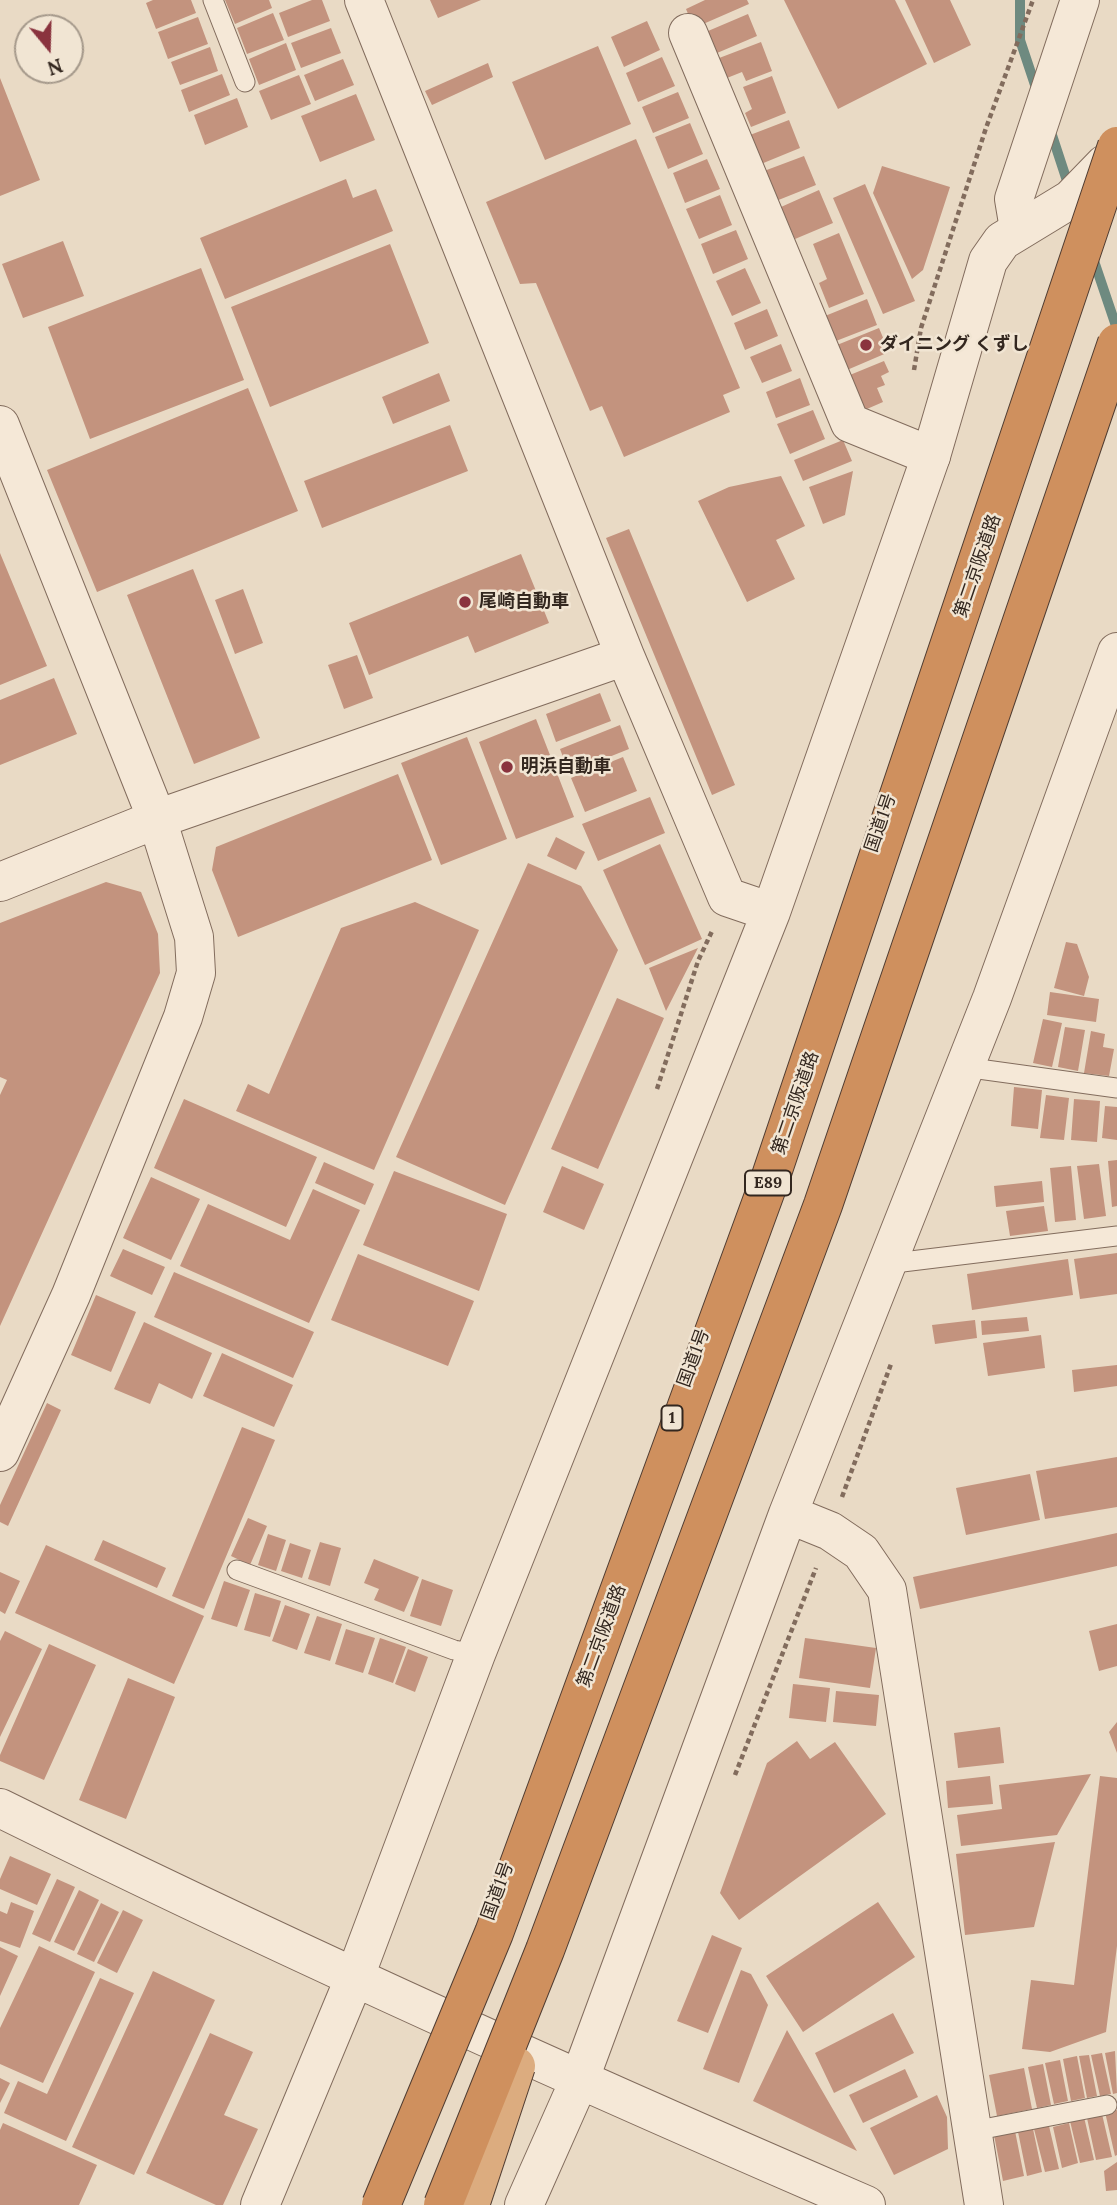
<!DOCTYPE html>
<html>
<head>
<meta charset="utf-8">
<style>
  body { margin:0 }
  #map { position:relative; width:1117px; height:2205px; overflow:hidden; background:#e9dac5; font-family:Lora,serif }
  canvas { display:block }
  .north { position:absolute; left:14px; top:14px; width:70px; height:70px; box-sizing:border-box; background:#f1e5d3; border:2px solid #a5998b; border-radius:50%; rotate:161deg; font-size:19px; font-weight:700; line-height:28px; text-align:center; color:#33271f }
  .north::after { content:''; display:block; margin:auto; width:24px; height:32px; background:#8a333e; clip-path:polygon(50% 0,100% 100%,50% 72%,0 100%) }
</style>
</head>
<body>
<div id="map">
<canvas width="1117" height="2205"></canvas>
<div class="north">N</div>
</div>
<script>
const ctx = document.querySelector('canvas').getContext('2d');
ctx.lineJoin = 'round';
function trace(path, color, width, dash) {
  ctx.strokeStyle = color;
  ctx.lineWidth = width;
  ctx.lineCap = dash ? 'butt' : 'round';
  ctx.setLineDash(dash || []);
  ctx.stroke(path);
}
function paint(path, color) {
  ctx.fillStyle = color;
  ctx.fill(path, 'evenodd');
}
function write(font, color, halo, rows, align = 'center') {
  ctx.font = font + ' Lora,"Noto Sans JP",serif';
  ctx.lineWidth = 5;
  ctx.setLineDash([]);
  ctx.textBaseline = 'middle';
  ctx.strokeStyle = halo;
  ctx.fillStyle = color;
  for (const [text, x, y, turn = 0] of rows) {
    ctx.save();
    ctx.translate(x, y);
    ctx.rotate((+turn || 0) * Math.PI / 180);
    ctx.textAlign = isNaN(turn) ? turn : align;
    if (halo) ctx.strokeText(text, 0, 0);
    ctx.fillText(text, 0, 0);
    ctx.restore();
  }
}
trace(new Path2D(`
  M1020,0V40L1038,94
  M1050,129L1070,190
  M1092,255L1117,329`), '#6e8a80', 10);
paint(new Path2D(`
  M153,0H191L196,13L156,29L146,3Z
  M225,0H269L272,8L235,24Z
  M312,0H322L330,21L288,37L279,13Z
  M430,0H481L438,18Z
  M705,0H747L749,4L694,28L686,9Z
  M784,0H895L927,64L838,109Z
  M905,0H950L971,45L934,63Z
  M273,13L284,40L247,54L237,28Z
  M748,14L757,36L710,56L701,34Z
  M198,17L208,44L168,59L158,32Z
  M647,21L660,50L624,67L611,37Z
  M331,28L341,53L301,68L291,43Z
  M761,42L772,71L746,81L742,72L722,80L714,60Z
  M286,43L296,70L259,85L249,59Z
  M598,46L631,124L545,160L512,82Z
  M210,47L218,71L180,85L171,62Z
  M662,57L675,86L638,102L626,73Z
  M343,59L354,85L315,101L304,75Z
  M488,63L493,77L432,105L425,91Z
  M222,74L230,95L189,112L181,90Z
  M299,75L311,104L271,120L259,91Z
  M772,76L786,113L751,127L745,113L752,109L743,87Z
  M0,78L40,180L0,196Z
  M678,92L689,118L653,133L642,107Z
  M356,94L375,140L320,162L301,116Z
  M237,98L248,127L205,145L194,115Z
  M789,120L800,148L761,164L750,135Z
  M690,123L703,154L668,169L655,137Z
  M636,139L740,388L723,395L730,412L624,457L602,406L590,411L536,283L520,284L486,202Z
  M804,156L816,185L776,201L764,171Z
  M707,159L720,189L685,203L673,173Z
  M882,166L950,187L923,270L912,279L873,193Z
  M346,179L353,198L376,189L393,231L225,299L200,238Z
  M865,184L915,301L883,314L833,198Z
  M819,190L833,223L795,239L781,207Z
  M720,195L732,225L699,239L686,209Z
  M736,230L748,259L713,274L701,244Z
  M839,233L864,294L829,308L819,283L827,279L813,244Z
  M63,241L84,296L23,318L2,264Z
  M390,244L429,343L270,407L231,307Z
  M201,268L244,380L90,439L48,327Z
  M745,268L761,303L732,316L716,281Z
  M867,299L877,325L836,341L825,316Z
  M767,309L778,336L745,350L734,323Z
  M879,328L889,352L847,370L837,345Z
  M781,344L792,371L762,383L750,357Z
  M884,361L889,372L881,376L885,385L877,388L883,402L860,412L845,377Z
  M439,373L450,401L393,424L382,397Z
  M800,378L810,405L776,418L766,392Z
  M248,388L298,511L97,592L47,470Z
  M813,410L825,439L790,454L777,424Z
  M450,425L468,471L322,528L304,481Z
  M843,440L852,461L803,481L794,460Z
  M853,471L845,515L823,524L809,487Z
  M781,476L805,526L776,540L795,579L747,602L698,501L729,487Z
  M629,529L735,785L712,795L606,538Z
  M0,553L47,666L0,685Z
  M521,554L549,623L475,653L468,636L369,675L349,623Z
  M193,569L260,738L194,764L127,595Z
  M243,589L263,643L235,654L215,600Z
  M357,655L373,698L344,709L328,665Z
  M54,678L77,734L0,765V700Z
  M600,693L611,721L556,742L546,714Z
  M536,719L574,817L516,839L479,742Z
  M620,725L629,749L569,773L560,749Z
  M467,737L507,839L441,865L401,763Z
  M623,757L637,791L585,812L571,778Z
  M398,774L432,860L238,937L212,870L216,847Z
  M650,797L665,833L598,861L582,824Z
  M556,837L585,852L576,870L547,856Z
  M660,844L702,939L645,965L603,870Z
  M528,863L581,886L618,950L505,1205L396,1157Z
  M106,882L141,892L158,934L160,973L0,1326V1095L7,1080L0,1077V923Z
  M415,902L479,930L374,1170L236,1111L248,1084L269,1094L341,928Z
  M1066,942L1077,944L1089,977L1084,996L1054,988Z
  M698,948L666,1011L649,968Z
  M1050,992L1099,999L1096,1022L1047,1015Z
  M617,998L664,1018L598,1169L551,1149Z
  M1043,1019L1062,1023L1052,1067L1033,1063Z
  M1065,1027L1085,1030L1078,1071L1058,1067Z
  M1091,1031L1105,1034L1103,1047L1114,1049L1109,1076L1084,1073Z
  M1014,1087L1042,1090L1038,1129L1011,1126Z
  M1046,1095L1069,1098L1064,1140L1040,1138Z
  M184,1099L317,1157L286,1227L154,1168Z
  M1074,1099L1100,1101L1097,1142L1071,1140Z
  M1105,1106L1117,1107V1140L1102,1138Z
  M1117,1160V1206L1112,1207L1108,1161Z
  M324,1162L374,1184L365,1205L315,1183Z
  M1099,1164L1106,1216L1084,1219L1077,1166Z
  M562,1166L604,1184L584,1230L543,1212Z
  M1071,1166L1076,1220L1055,1222L1050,1168Z
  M394,1171L507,1214L479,1291L363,1245Z
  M151,1177L200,1199L171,1260L123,1238Z
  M1042,1181L1044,1202L996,1207L994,1186Z
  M313,1189L360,1210L309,1323L180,1266L208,1204L290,1240Z
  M1044,1206L1048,1231L1010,1236L1006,1211Z
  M123,1249L165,1267L152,1295L110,1276Z
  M1117,1253V1294L1080,1299L1074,1259Z
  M358,1254L474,1301L448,1366L331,1320Z
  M1068,1259L1073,1295L972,1310L967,1274Z
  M174,1272L314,1332L293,1378L154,1317Z
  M96,1295L136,1312L111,1372L71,1355Z
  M1027,1317L1029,1331L982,1335L981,1321Z
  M975,1320L977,1338L935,1344L932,1325Z
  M144,1322L212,1353L192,1399L159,1383L150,1404L114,1389Z
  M1041,1335L1045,1368L988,1376L983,1343Z
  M222,1353L293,1385L274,1427L203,1396Z
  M1117,1365V1386L1074,1392L1072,1370Z
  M47,1403L61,1410L8,1526L0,1522V1505Z
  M242,1427L275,1440L204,1609L172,1596Z
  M1117,1457V1507L1045,1519L1036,1471Z
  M1030,1474L1040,1520L966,1535L956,1488Z
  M248,1518L267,1526L250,1565L231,1556Z
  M1117,1533V1566L920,1609L913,1577Z
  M268,1534L286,1540L276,1571L258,1565Z
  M103,1540L166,1568L157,1588L94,1560Z
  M320,1542L341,1548L330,1586L308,1579Z
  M290,1543L311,1550L302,1578L281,1571Z
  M46,1545L204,1616L174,1684L15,1613Z
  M374,1559L419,1577L404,1612L374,1600L379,1589L364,1583Z
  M0,1572L20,1581L5,1614L0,1611Z
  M422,1579L453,1590L441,1626L410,1616Z
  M224,1581L250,1590L237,1627L211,1619Z
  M255,1593L281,1601L270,1637L244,1630Z
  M285,1605L310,1614L297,1650L272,1641Z
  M317,1616L342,1624L330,1661L304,1653Z
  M1117,1624V1666L1099,1671L1089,1631Z
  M346,1629L375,1638L363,1673L335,1664Z
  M5,1631L42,1649L0,1737V1641Z
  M380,1638L406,1647L393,1683L368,1674Z
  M805,1638L876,1648L870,1688L799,1678Z
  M49,1644L96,1665L44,1780L0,1761V1755Z
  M408,1649L428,1657L415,1692L395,1684Z
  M128,1678L175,1697L126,1819L79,1800Z
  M793,1684L830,1688L826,1722L789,1718Z
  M836,1691L879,1695L876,1726L833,1722Z
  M1117,1722V1753L1109,1732Z
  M1000,1727L1004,1763L958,1768L954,1733Z
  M797,1741L810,1759L835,1742L886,1814L739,1920L720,1893L767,1763Z
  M1091,1774L1057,1835L961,1846L957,1815L1002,1809L999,1785Z
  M990,1776L993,1804L948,1808L946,1781Z
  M1100,1776L1117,1778V1946L1106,2032L1050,2052L1022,2049L1031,1980L1074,1985Z
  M1055,1842L1034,1927L965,1935L956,1854Z
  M10,1856L51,1874L37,1905L0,1889V1879Z
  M57,1879L75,1887L50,1942L32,1934Z
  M79,1890L99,1900L74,1951L54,1942Z
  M11,1902L34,1911L20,1948L0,1941V1911L7,1914Z
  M878,1902L915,1957L803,2032L766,1976Z
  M101,1903L119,1912L94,1962L77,1954Z
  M123,1910L143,1920L117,1973L97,1963Z
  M712,1935L742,1948L708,2033L677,2021Z
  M39,1946L95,1972L43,2083L0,2064V2028Z
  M0,1947L18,1956L0,1996Z
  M741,1970L751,1974L768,2005L739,2083L703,2069Z
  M153,1971L215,2000L134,2175L72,2147Z
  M100,1978L134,1993L66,2141L4,2113L18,2081L47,2094Z
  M893,2013L914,2053L834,2093L815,2053Z
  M787,2030L857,2151L753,2101Z
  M210,2033L253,2052L224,2115L258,2129L223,2205H216L146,2173Z
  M1115,2051L1117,2093L1113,2094L1105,2053Z
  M1102,2053L1111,2094L1100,2096L1091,2055Z
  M1089,2055L1097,2096L1087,2098L1079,2056Z
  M1077,2056L1085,2098L1071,2101L1063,2059Z
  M1060,2060L1068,2101L1054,2104L1045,2063Z
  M1043,2064L1051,2105L1037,2108L1028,2067Z
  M1024,2068L1032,2109L997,2116L989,2075Z
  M905,2069L918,2097L863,2123L849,2095Z
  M0,2078L10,2083L0,2103Z
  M937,2095L947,2117L948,2149L894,2175L870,2128Z
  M1117,2110V2155L1115,2156L1105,2112Z
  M1102,2114L1112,2157L1096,2160L1087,2118Z
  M1084,2117L1094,2160L1080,2163L1070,2121Z
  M3,2123L97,2165L79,2205H0V2130Z
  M1069,2123L1078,2163L1062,2168L1053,2127Z
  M1049,2126L1059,2169L1045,2172L1034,2129Z
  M1033,2129L1042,2172L1027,2176L1018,2132Z
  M1015,2131L1024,2176L1003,2181L994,2135Z
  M1117,2162V2190L1106,2191L1104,2171Z`), '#c3937e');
const service = new Path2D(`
  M213,0L245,82
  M964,1067L1117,1088
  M886,1264L1117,1236
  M237,1570L454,1650L476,1654
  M973,2131L1107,2105`);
const minor = new Path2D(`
  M688,33L850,423L931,456
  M1019,229L1014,199L1080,0`);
const tertiary = new Path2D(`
  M364,0L625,656L727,897L771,912
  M0,425L157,819L194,937L196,973L183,1017L71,1295L0,1452
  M0,882L157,819L625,656
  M788,1514L830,1531L861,1552L887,1590L984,2205
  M0,1808C285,1949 574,2079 866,2205
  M260,2205L354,1979L476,1654L771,912L931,456L988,261L1002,241L1071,199L1105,164
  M524,2205L579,2081L788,1514L992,998L1117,652`);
trace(service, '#826c5d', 21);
trace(minor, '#826c5d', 40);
trace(tertiary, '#826c5d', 40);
trace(new Path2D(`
  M914,370L921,328L986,128L1033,0
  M657,1089L698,961L713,929
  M842,1497L891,1364
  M735,1775L816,1568`), '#826c5d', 4.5, [5, 3.5]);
trace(service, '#f5e8d7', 19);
trace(minor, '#f5e8d7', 38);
trace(tertiary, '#f5e8d7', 38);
const trunkBridge = new Path2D(`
  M470,2205L516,2066`);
const motorwayBridge = new Path2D(`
  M381,2205L494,1933L770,1179L1117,146
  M443,2205L545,1950L823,1205L1117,343`);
trace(trunkBridge, '#503c31', 40, []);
trace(motorwayBridge, '#503c31', 40, []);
trace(trunkBridge, '#dcac7f', 38);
trace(motorwayBridge, '#cf905e', 38);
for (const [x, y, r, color] of [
  [866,345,7,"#8a333e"],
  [465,602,7,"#8a333e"],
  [507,767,7,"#8a333e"]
]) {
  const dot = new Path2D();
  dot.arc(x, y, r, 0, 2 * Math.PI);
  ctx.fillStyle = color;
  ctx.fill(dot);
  trace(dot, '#f1e5d3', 2.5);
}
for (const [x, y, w] of [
  [768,1183,46],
  [672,1418,21]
]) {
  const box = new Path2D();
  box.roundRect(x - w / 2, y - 12.5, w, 25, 5);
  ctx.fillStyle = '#f1e5d3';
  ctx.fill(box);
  trace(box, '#33271f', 2);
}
write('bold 16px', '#33271f', null, [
  ["E89",768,1183],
  ["1",672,1418]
]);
write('bold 18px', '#33271f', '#f1e5d3', [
  ["ダイニング くずし",880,345],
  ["尾崎自動車",479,602],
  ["明浜自動車",521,767]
], 'left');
write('18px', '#33271f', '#f1e5d3', [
  ["第二京阪道路",978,566,-71],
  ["国道1号",881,823,-71],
  ["第二京阪道路",796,1103,-71],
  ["国道1号",694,1358,-70],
  ["第二京阪道路",602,1636,-70],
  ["国道1号",498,1891,-70]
]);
</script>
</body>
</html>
